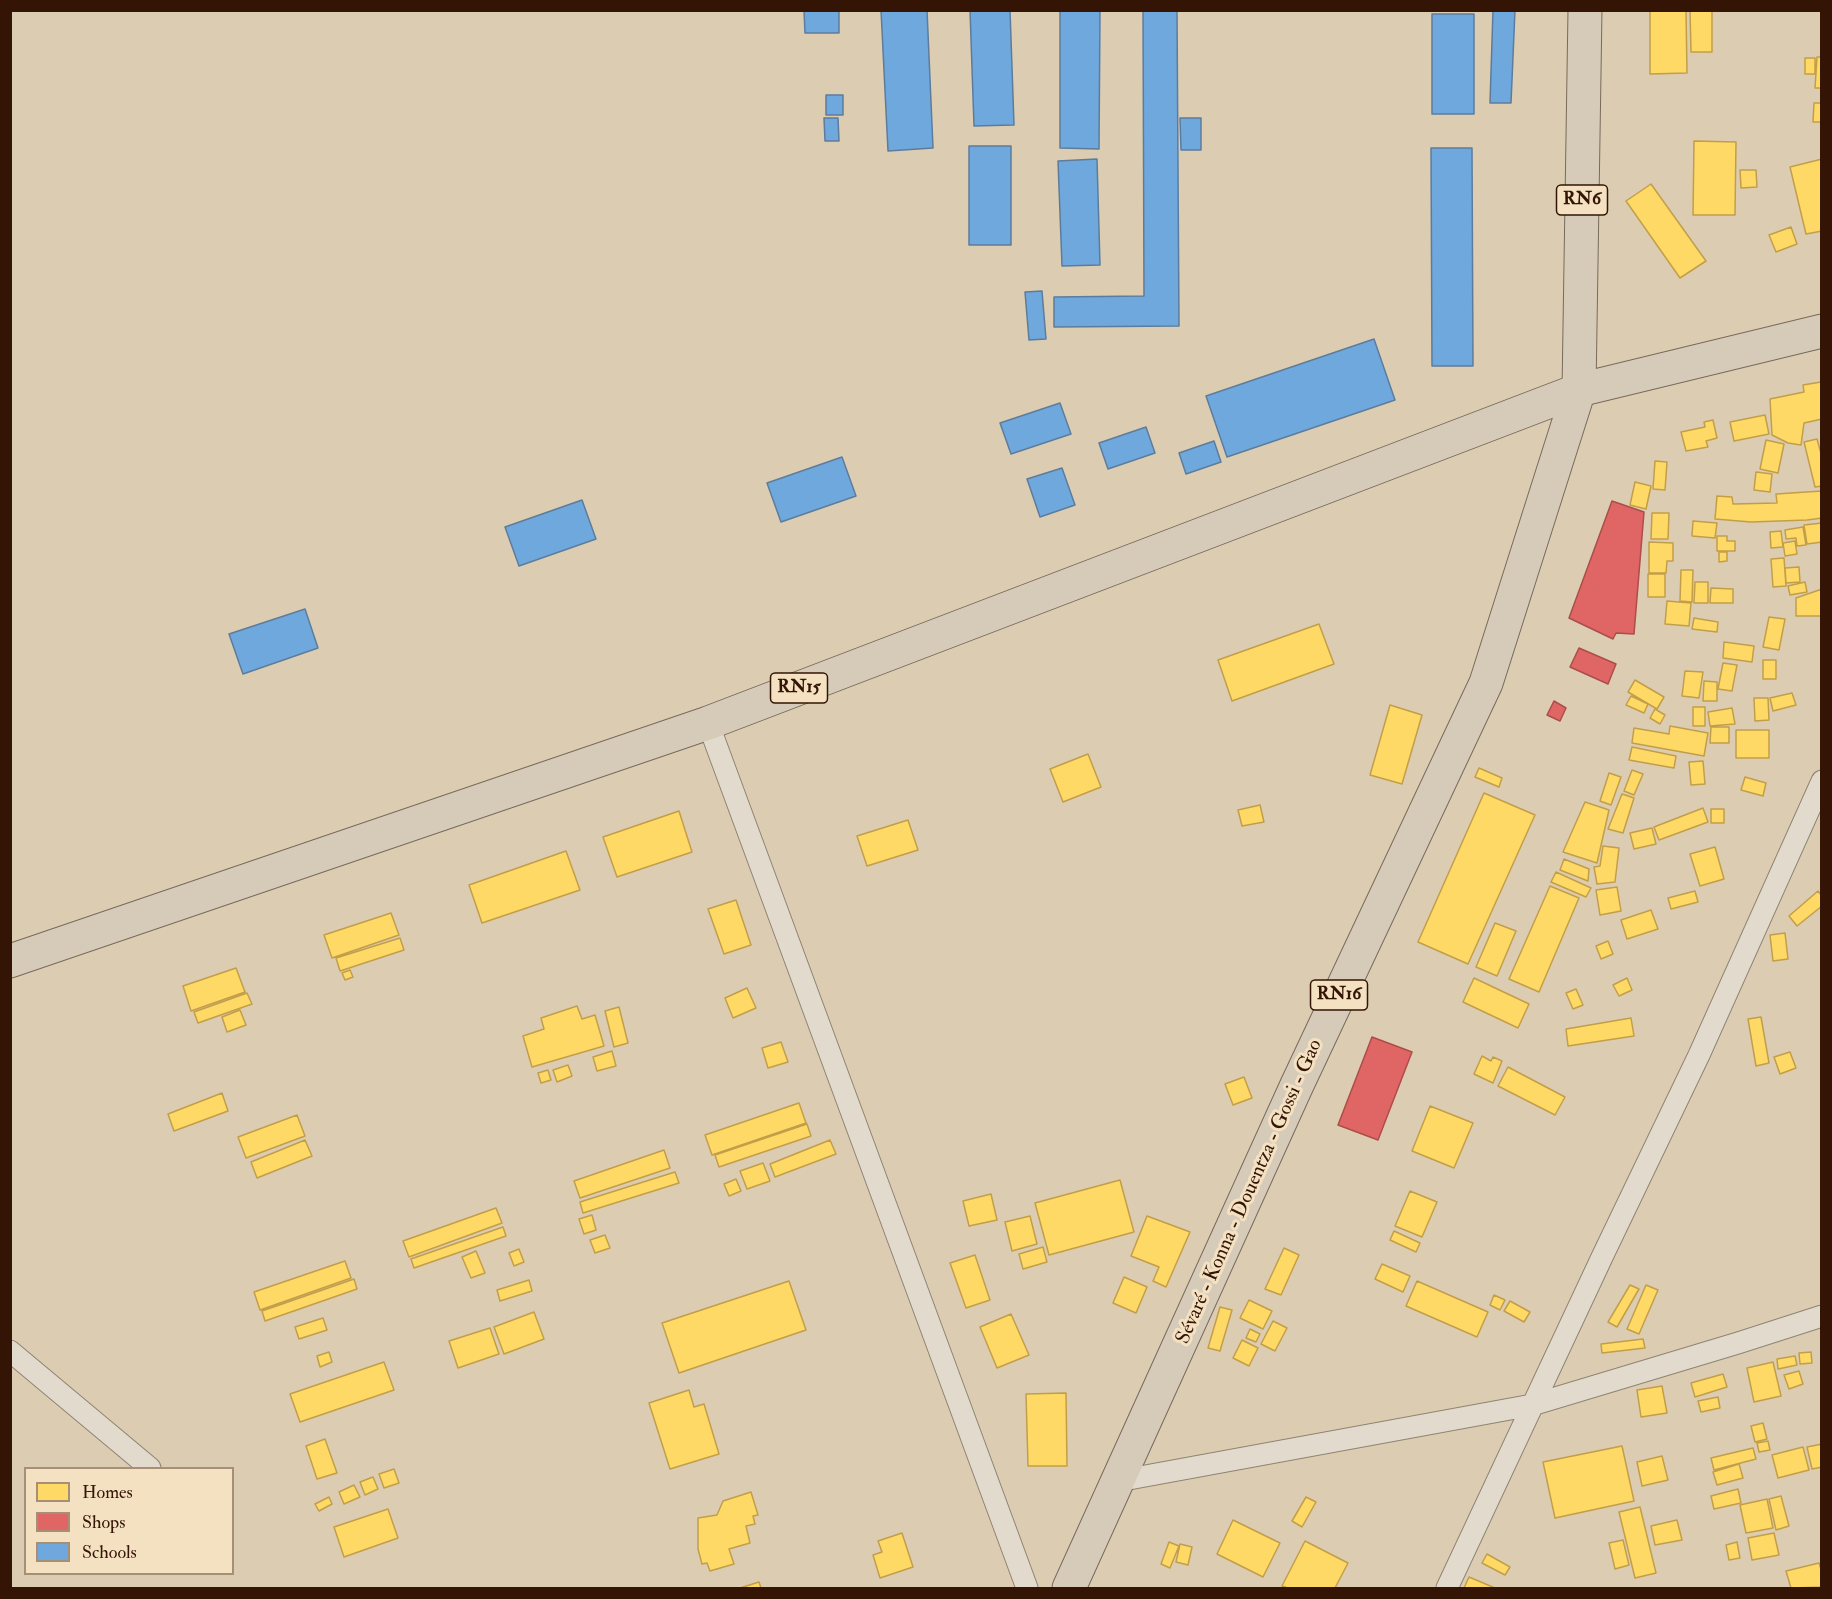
<!DOCTYPE html>
<html>
<head>
<meta charset="utf-8">
<style>
  body { margin:0 }
  #map { position:relative; width:1832px; height:1599px; overflow:hidden; background:#dccdb2; font-family:"IM FELL Double Pica",serif }
  canvas { display:block }
  .frame { position:absolute; inset:0; border:12px solid #331405; pointer-events:none }
  .legend { position:absolute; left:24px; top:1467px; width:210px; height:108px; box-sizing:border-box; background:#f3e1c2; border:2px solid #a68f76; margin:0; padding:8px 10px; list-style:none; font-size:18px; color:#331405 }
  .legend li { display:flex; align-items:center; gap:12px; height:30px }
  .legend b { width:30px; border:2px solid #a68f76 }
</style>
</head>
<body>
<div id="map">
<canvas width="1832" height="1599"></canvas>
<div class="frame"></div>
<ul class="legend">
<li><b style="height:16px;background:#ffd966"></b>Homes</li>
<li><b style="height:16px;background:#e06666"></b>Shops</li>
<li><b style="height:16px;background:#6fa8dc"></b>Schools</li>
</ul>
</div>
<script>
const ctx = document.querySelector('canvas').getContext('2d');
ctx.lineJoin = 'round';
function paint(path, color) {
  ctx.fillStyle = color;
  ctx.fill(path, 'evenodd');
}
function trace(path, color, width, dash) {
  ctx.strokeStyle = color;
  ctx.lineWidth = width;
  ctx.lineCap = dash ? 'butt' : 'round';
  ctx.setLineDash(dash || []);
  ctx.stroke(path);
}
function write(font, color, halo, rows, align = 'center') {
  ctx.font = font + ' "IM FELL Double Pica",serif';
  ctx.lineWidth = 6;
  ctx.setLineDash([]);
  ctx.textBaseline = 'middle';
  ctx.strokeStyle = halo;
  ctx.fillStyle = color;
  for (const [text, x, y, turn = 0] of rows) {
    ctx.save();
    ctx.translate(x, y);
    ctx.rotate((+turn || 0) * Math.PI / 180);
    ctx.textAlign = isNaN(turn) ? turn : align;
    if (halo) ctx.strokeText(text, 0, 0);
    ctx.fillText(text, 0, 0);
    ctx.restore();
  }
}
const homes = new Path2D(`
  M1650,10H1686L1687,73L1650,74Z
  M1690,10H1712V52H1691Z
  M1817,57H1822V88H1815Z
  M1805,58H1815V74H1805Z
  M1814,103H1822V122H1813Z
  M1694,141L1736,142L1735,215H1693Z
  M1822,159V231L1806,234L1790,167Z
  M1740,170H1756L1757,187L1741,188Z
  M1651,184L1706,261L1680,278L1626,201Z
  M1791,227L1797,244L1776,252L1769,235Z
  M1821,382L1822,419L1804,423L1801,445L1788,443L1772,435L1770,399L1804,392L1803,385Z
  M1765,415L1769,434L1734,441L1730,422Z
  M1713,420L1717,438L1706,441L1708,447L1686,451L1681,432L1705,427L1704,422Z
  M1817,439L1822,457V486L1815,487L1804,442Z
  M1766,440L1784,444L1778,473L1760,469Z
  M1655,461L1667,462L1665,490L1653,489Z
  M1756,472L1772,474L1770,492L1754,490Z
  M1635,482L1651,486L1646,509L1630,505Z
  M1822,491V518L1807,520L1751,522L1715,519L1717,496L1732,497L1733,504L1777,503L1776,494Z
  M1652,513H1669L1668,539H1651Z
  M1693,521L1717,523L1715,538L1692,536Z
  M1822,523V542L1807,544L1804,525Z
  M1803,527L1806,545L1797,546L1796,538L1786,539L1785,530Z
  M1781,531L1783,547L1771,548L1770,532Z
  M1717,536H1727V541H1735V551H1717Z
  M1795,541L1797,554L1785,556L1783,543Z
  M1649,542L1673,543V561H1667L1666,573H1649Z
  M1719,552H1727V561L1719,562Z
  M1784,558L1786,586L1773,587L1771,559Z
  M1799,567L1800,582L1786,583L1785,568Z
  M1681,570H1693L1692,602L1680,601Z
  M1648,574H1665V597H1648Z
  M1695,582H1708V603H1694Z
  M1805,582L1807,592L1790,595L1788,586Z
  M1711,588L1733,589V603H1710Z
  M1822,589V616H1796V598Z
  M1667,601L1691,603L1689,626L1665,624Z
  M1769,617L1785,619L1779,650L1763,647Z
  M1694,618L1718,622L1717,632L1692,629Z
  M1319,624L1334,664L1232,701L1218,660Z
  M1724,642L1754,646L1752,662L1723,658Z
  M1763,660H1776V679H1763Z
  M1723,663L1737,665L1732,691L1718,689Z
  M1685,671L1703,672L1699,698L1682,696Z
  M1635,680L1664,697L1657,709L1628,692Z
  M1704,681L1717,682V701H1703Z
  M1792,693L1796,705L1773,711L1770,698Z
  M1631,696L1648,704L1644,713L1626,705Z
  M1754,698H1768L1769,720L1755,721Z
  M1390,705L1422,715L1402,784L1370,775Z
  M1693,707H1705V726H1693Z
  M1732,708L1735,724L1710,726L1708,712Z
  M1655,709L1665,715L1660,724L1650,718Z
  M1670,726L1708,733L1704,756L1632,743L1634,728L1669,734Z
  M1711,727H1729V743H1710Z
  M1736,730H1769V758H1736Z
  M1632,747L1676,756L1674,768L1629,760Z
  M1088,754L1101,787L1063,802L1050,769Z
  M1703,761L1705,784L1691,785L1689,762Z
  M1479,768L1502,778L1499,787L1475,777Z
  M1632,770L1643,774L1634,795L1624,791Z
  M1609,773L1621,777L1611,805L1600,801Z
  M1745,777L1766,783L1763,796L1741,790Z
  M1484,793L1535,815L1468,964L1418,942Z
  M1622,794L1634,798L1623,833L1608,829Z
  M1585,802L1609,810L1597,863L1563,852Z
  M1260,805L1264,822L1242,826L1238,810Z
  M1703,808L1708,822L1659,840L1654,827Z
  M1711,809H1724V823H1711Z
  M679,811L692,852L617,877L603,837Z
  M908,820L918,850L867,866L857,836Z
  M1652,828L1656,844L1634,849L1630,833Z
  M1603,846L1619,848L1615,882L1597,884L1594,867L1600,866Z
  M1715,847L1724,879L1700,886L1690,854Z
  M566,851L580,890L482,923L469,885Z
  M1564,859L1589,869L1588,881L1560,870Z
  M1556,872L1591,888L1586,897L1551,882Z
  M1550,886L1579,898L1539,992L1509,979Z
  M1617,887L1621,911L1600,915L1596,890Z
  M1695,891L1698,902L1671,909L1668,898Z
  M1818,891L1822,896V906L1797,926L1789,916Z
  M736,900L751,945L724,954L708,909Z
  M1651,910L1658,929L1627,939L1621,920Z
  M391,913L399,935L332,958L324,935Z
  M1495,923L1516,931L1497,976L1476,967Z
  M1785,933L1788,959L1773,961L1770,935Z
  M400,938L404,950L340,971L336,958Z
  M1608,941L1613,954L1601,959L1596,946Z
  M236,968L245,992L191,1011L183,986Z
  M350,970L353,977L345,980L342,973Z
  M1474,978L1529,1004L1518,1028L1463,1002Z
  M1627,978L1632,990L1619,996L1613,985Z
  M747,988L756,1008L733,1018L725,998Z
  M1576,989L1583,1005L1573,1009L1566,993Z
  M247,993L252,1004L198,1023L194,1012Z
  M577,1006L582,1019L595,1015L604,1046L532,1067L523,1036L544,1029L541,1018Z
  M619,1007L628,1043L614,1047L605,1011Z
  M240,1010L246,1025L227,1032L222,1017Z
  M1761,1017L1769,1063L1756,1066L1748,1019Z
  M1631,1018L1634,1036L1568,1046L1566,1029Z
  M781,1042L788,1062L768,1068L762,1048Z
  M612,1051L616,1066L597,1071L593,1057Z
  M1790,1052L1796,1068L1780,1074L1774,1057Z
  M1482,1056L1491,1061L1493,1057L1502,1061L1493,1083L1474,1074Z
  M568,1065L572,1076L557,1082L553,1070Z
  M1508,1067L1565,1097L1555,1115L1498,1086Z
  M548,1070L551,1080L541,1083L538,1073Z
  M1244,1077L1252,1098L1233,1105L1225,1084Z
  M222,1093L228,1111L174,1131L168,1114Z
  M799,1103L806,1123L712,1155L705,1135Z
  M1430,1106L1473,1123L1454,1168L1412,1151Z
  M297,1115L305,1136L246,1158L238,1137Z
  M807,1124L811,1136L719,1167L715,1155Z
  M305,1140L312,1156L257,1178L251,1162Z
  M830,1140L836,1154L775,1177L770,1164Z
  M664,1150L670,1168L580,1198L574,1181Z
  M763,1163L770,1181L747,1189L740,1171Z
  M675,1172L679,1183L583,1213L580,1202Z
  M736,1179L741,1191L729,1196L724,1184Z
  M1120,1180L1134,1232L1049,1255L1035,1203Z
  M1410,1191L1437,1202L1422,1237L1395,1226Z
  M991,1194L997,1220L969,1226L963,1201Z
  M496,1208L502,1223L409,1257L403,1241Z
  M592,1215L596,1230L584,1234L579,1219Z
  M1030,1216L1037,1244L1012,1251L1005,1222Z
  M1147,1216L1190,1232L1166,1287L1153,1281L1159,1267L1131,1256Z
  M503,1227L506,1236L414,1268L411,1259Z
  M1394,1231L1420,1243L1416,1252L1390,1240Z
  M605,1235L610,1248L595,1253L590,1240Z
  M1043,1247L1047,1262L1023,1269L1019,1254Z
  M1284,1248L1299,1255L1281,1295L1265,1289Z
  M519,1249L524,1262L514,1266L509,1253Z
  M476,1251L485,1273L471,1278L462,1257Z
  M975,1255L990,1300L966,1308L950,1263Z
  M345,1261L351,1278L260,1310L254,1292Z
  M1382,1264L1410,1276L1403,1292L1375,1279Z
  M1124,1277L1147,1287L1136,1313L1113,1303Z
  M354,1279L357,1289L265,1321L262,1311Z
  M529,1280L532,1291L500,1301L497,1290Z
  M789,1281L806,1330L679,1373L662,1323Z
  M1417,1281L1488,1312L1477,1337L1406,1306Z
  M1630,1285L1639,1289L1617,1327L1608,1322Z
  M1646,1285L1658,1290L1639,1334L1627,1329Z
  M1494,1295L1505,1300L1500,1310L1490,1305Z
  M1249,1300L1272,1311L1263,1329L1240,1318Z
  M1510,1301L1530,1312L1524,1322L1504,1311Z
  M1220,1307L1232,1310L1220,1351L1208,1348Z
  M534,1312L544,1339L504,1354L494,1327Z
  M1011,1314L1029,1355L997,1368L980,1327Z
  M323,1318L327,1330L299,1339L295,1327Z
  M1273,1321L1287,1328L1275,1351L1261,1344Z
  M490,1328L499,1354L458,1368L449,1341Z
  M1250,1329L1260,1334L1256,1342L1246,1338Z
  M1643,1339L1645,1348L1602,1353L1601,1344Z
  M1242,1340L1258,1348L1249,1366L1233,1358Z
  M329,1352L332,1362L320,1367L317,1356Z
  M1811,1352L1812,1363L1800,1364L1799,1353Z
  M1795,1356L1797,1365L1778,1369L1777,1359Z
  M384,1362L394,1390L300,1422L290,1394Z
  M1773,1362L1781,1396L1754,1402L1747,1368Z
  M1799,1371L1803,1384L1789,1389L1784,1375Z
  M1723,1374L1727,1387L1695,1397L1691,1383Z
  M1662,1386L1667,1413L1641,1417L1637,1390Z
  M689,1390L694,1407L704,1404L719,1454L670,1469L649,1403Z
  M1066,1393L1067,1466H1028L1026,1394Z
  M1718,1397L1720,1408L1701,1412L1698,1401Z
  M1763,1423L1767,1439L1755,1442L1751,1426Z
  M325,1439L337,1473L317,1479L306,1446Z
  M1768,1441L1770,1450L1759,1452L1757,1443Z
  M1822,1444V1467L1812,1469L1807,1447Z
  M1622,1446L1634,1501L1555,1518L1543,1462Z
  M1803,1447L1809,1470L1778,1478L1772,1455Z
  M1753,1448L1756,1459L1714,1470L1711,1458Z
  M1662,1456L1668,1480L1642,1486L1637,1462Z
  M1739,1464L1743,1478L1717,1485L1713,1472Z
  M394,1469L399,1483L384,1488L379,1474Z
  M373,1477L378,1489L365,1495L360,1482Z
  M354,1485L360,1497L344,1504L339,1492Z
  M1738,1489L1741,1503L1714,1509L1711,1496Z
  M751,1492L758,1515L753,1516L755,1524L746,1526L750,1543L729,1549L734,1564L710,1571L707,1563L702,1564L698,1549V1518L717,1515L723,1501Z
  M1781,1496L1789,1526L1776,1530L1769,1499Z
  M329,1497L332,1504L319,1511L315,1504Z
  M1306,1497L1316,1502L1302,1527L1292,1521Z
  M1767,1499L1773,1528L1746,1533L1740,1505Z
  M1640,1507L1656,1573L1635,1578L1619,1512Z
  M388,1509L398,1538L344,1557L334,1527Z
  M1233,1520L1280,1543L1263,1577L1217,1554Z
  M1677,1520L1682,1540L1655,1545L1651,1526Z
  M902,1533L913,1567L880,1578L873,1555L882,1552L878,1541Z
  M1774,1533L1779,1555L1752,1560L1748,1538Z
  M1623,1540L1629,1565L1615,1569L1609,1543Z
  M1305,1541L1348,1563L1335,1588H1288L1282,1586Z
  M1169,1542L1179,1546L1170,1568L1161,1564Z
  M1737,1542L1740,1558L1729,1560L1726,1545Z
  M1180,1544L1192,1547L1188,1565L1176,1562Z
  M1487,1554L1510,1567L1505,1575L1482,1563Z
  M1819,1563L1822,1573V1587L1791,1588L1786,1571Z
  M1469,1577L1495,1588H1464Z
  M759,1582L761,1588H740Z`);
paint(homes, '#ffd966');
trace(homes, '#c29e49', 1.5);
const shops = new Path2D(`
  M1612,501L1644,512L1634,634L1616,633L1613,639L1569,618Z
  M1579,648L1616,664L1608,684L1570,667Z
  M1554,701L1566,708L1560,721L1547,715Z
  M1372,1037L1412,1052L1378,1140L1338,1125Z`);
paint(shops, '#e06666');
trace(shops, '#ac4d49', 1.5);
const schools = new Path2D(`
  M804,10H839V33H805Z
  M881,10H927L933,148L888,151Z
  M970,10H1010L1014,125L974,126Z
  M1060,10H1100L1099,149L1060,148Z
  M1143,10H1177L1179,326L1054,327V297L1144,296Z
  M1493,10H1515L1511,103H1490Z
  M1432,14H1474V114H1432Z
  M826,95H843V115H826Z
  M824,118H838L839,141H825Z
  M1180,118H1201V150H1181Z
  M969,146H1011V245H969Z
  M1431,148H1472L1473,366H1432Z
  M1097,159L1100,265L1062,266L1058,161Z
  M1042,291L1046,339L1029,340L1025,292Z
  M1374,339L1395,400L1227,457L1206,396Z
  M1060,403L1071,434L1011,454L1000,423Z
  M1146,427L1155,453L1108,469L1099,443Z
  M1214,441L1221,462L1186,474L1179,453Z
  M842,457L856,496L781,522L767,483Z
  M1062,468L1075,505L1040,517L1027,479Z
  M582,500L596,539L519,566L505,527Z
  M305,609L318,648L243,674L229,634Z`);
paint(schools, '#6fa8dc');
trace(schools, '#5d7c9c', 1.5);
const street = new Path2D(`
  M708,723L1027,1588
  M10,1351L150,1468
  M1118,1481L1532,1405L1738,1343L1822,1316
  M1447,1588L1603,1255L1699,1055L1822,781`);
const primary = new Path2D(`
  M10,961L708,723L1579,390L1822,331
  M1069,1588L1296,1087L1486,683L1579,390L1585,10`);
trace(street, '#8f8372', 23);
trace(primary, '#776a5b', 35);
trace(street, '#e2dbcd', 21);
trace(primary, '#d6cbb9', 33);
for (const [x, y, w] of [
  [1582,200,51],
  [799,688,57],
  [1339,995,57]
]) {
  const box = new Path2D();
  box.roundRect(x - w / 2, y - 15, w, 30, 4.5);
  ctx.fillStyle = '#f3e1c2';
  ctx.fill(box);
  trace(box, '#331405', 1.5);
}
write('bold 18px', '#331405', null, [
  ["RN6",1582,200],
  ["RN15",799,688],
  ["RN16",1339,995]
]);
write('20px', '#331405', '#f3e1c2', [
  ["Sévaré - Konna - Douentza - Gossi - Gao",1250,1192,-66]
]);
</script>
</body>
</html>
